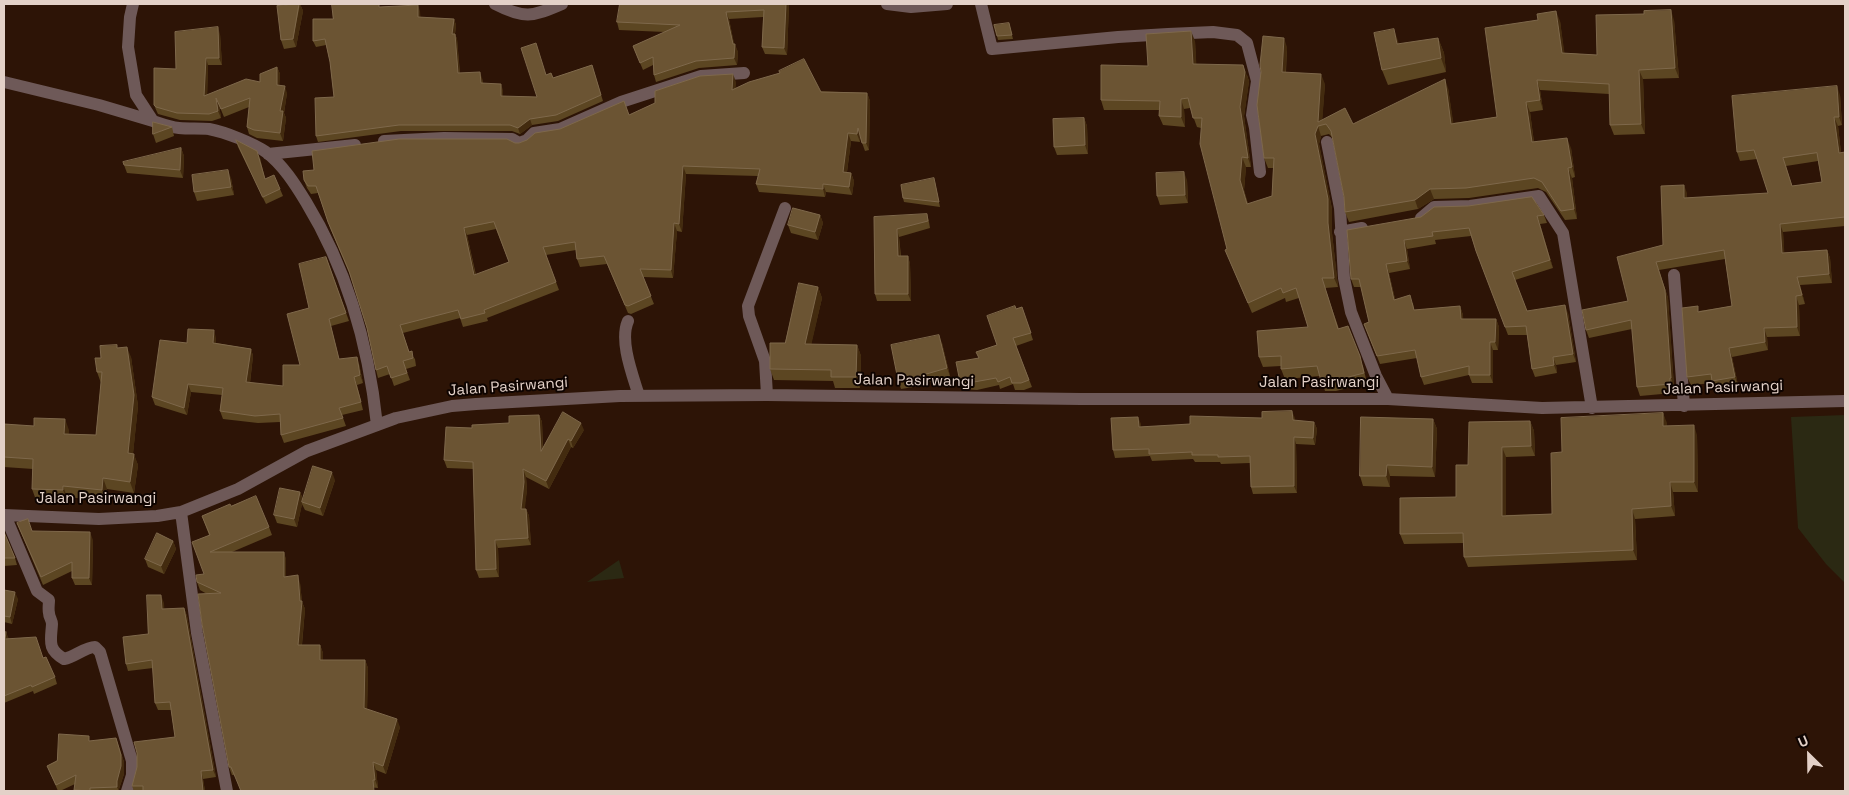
<!DOCTYPE html>
<html>
<head>
<meta charset="utf-8">
<style>
  body { margin:0 }
  #map { position:relative; width:1849px; height:795px; overflow:hidden; background:#2d1406; font-family:"Space Grotesk",sans-serif }
  canvas { display:block }
  .frame { position:absolute; inset:0; border:5px solid #e3d1c8; pointer-events:none }
  .north { position:absolute; left:1784px; top:730px; width:50px; height:50px; -webkit-text-stroke:4px #0e0401; paint-order:stroke; rotate:337deg; font-size:14px; font-weight:700; line-height:20px; text-align:center; color:#e3d1c8 }
  .north::after { content:''; display:block; margin:auto; width:18px; height:22px; background:#e3d1c8; clip-path:polygon(50% 0,100% 100%,50% 72%,0 100%) }
</style>
</head>
<body>
<div id="map">
<canvas width="1849" height="795"></canvas>
<div class="frame"></div>
<div class="north">U</div>
</div>
<script>
const ctx = document.querySelector('canvas').getContext('2d');
ctx.lineJoin = 'round';
function paint(path, color) {
  ctx.fillStyle = color;
  ctx.fill(path, 'evenodd');
}
function trace(path, color, width, dash) {
  ctx.strokeStyle = color;
  ctx.lineWidth = width;
  ctx.lineCap = dash ? 'butt' : 'round';
  ctx.setLineDash(dash || []);
  ctx.stroke(path);
}
function write(font, color, halo, rows, align = 'center') {
  ctx.font = font + ' "Space Grotesk",sans-serif';
  ctx.lineWidth = 4;
  ctx.setLineDash([]);
  ctx.textBaseline = 'middle';
  ctx.strokeStyle = halo;
  ctx.fillStyle = color;
  for (const [text, x, y, turn = 0] of rows) {
    ctx.save();
    ctx.translate(x, y);
    ctx.rotate((+turn || 0) * Math.PI / 180);
    ctx.textAlign = isNaN(turn) ? turn : align;
    if (halo) ctx.strokeText(text, 0, 0);
    ctx.fillText(text, 0, 0);
    ctx.restore();
  }
}
paint(new Path2D(`
  M1845,415V583L1826,564L1798,528L1791,417Z
  M619,560L624,578L587,582Z`), '#2b2913');
trace(new Path2D(`
  M133,4L130,17L128,47L136,95L153,121C162,124 170,127 179,128C189,129 200,128 209,129C225,132 253,143 266,152C283,165 295,184 306,202C347,269 369,348 377,425
  M495,4C524,19 532,17 562,4
  M887,4L911,7L947,4
  M981,4L992,49L1118,37L1168,34L1213,32L1237,35L1247,43L1257,81L1252,115L1255,128L1260,172
  M4,82L99,105L153,121
  M384,141L444,138L512,139L519,143L527,140L534,133L560,129L621,102L701,76L744,73
  M1327,142L1340,208L1344,278L1351,312L1376,376L1388,399
  M268,154L355,145
  M1421,218L1434,207L1470,206L1539,196L1563,233L1592,408
  M1340,232L1362,228
  M1674,275L1684,406
  M628,321C619,341 633,376 639,396
  M767,395L765,361L749,316L748,306L785,208
  M181,512L197,633L227,791
  M4,515L99,519L157,516L181,512L238,489L307,451L396,418L452,406L476,404L620,396L767,395L1081,399H1388L1542,408L1845,401
  M5,515L37,591L49,600C49,604 48,609 49,613C49,617 52,620 52,624C51,641 47,649 64,659C75,657 85,647 95,647L100,652L132,761V775L127,791`), '#6e5958', 12);
paint(new Path2D(`
  M300,4L303,11L296,47L284,49L281,40Z
  M620,4H789L787,55L765,54L762,47L763,17L729,19L734,44L738,52L737,65L699,68L656,82L654,75L653,65L643,70L633,46L665,32L619,30L617,22Z
  M381,7L420,11V17L454,19L456,25L455,34L457,39L460,73L482,78L483,83L503,90V96L537,97L547,75L553,78L592,65L603,101L558,121L532,125L520,134L512,131H401L318,142L316,136L334,97L330,62L326,45L316,47L313,41Z
  M1674,20L1679,78L1643,79L1645,134L1614,135L1610,125L1609,94L1540,90L1543,110L1530,112L1534,142L1571,148L1575,177L1572,178L1577,219L1565,220L1546,192L1538,188L1469,198L1434,199L1418,209L1349,222L1345,212L1344,197L1333,138L1329,134L1321,136L1319,144L1332,209V233L1338,287L1325,288L1339,329L1363,366L1367,383L1336,391H1325L1320,376L1285,379L1281,369V366L1263,367L1259,357L1308,327L1299,298L1286,302L1285,298L1252,313L1225,250L1227,249L1201,128L1197,127L1190,108L1184,109L1185,127L1163,125L1159,116V110H1104L1101,100L1148,66L1195,41L1196,64L1247,75L1249,81L1244,116L1251,167H1246L1244,190L1248,204L1272,196L1273,168H1268L1264,158L1287,47L1286,72L1325,84L1322,120L1353,124L1448,88L1453,123L1497,117L1560,21L1564,53L1597,55Z
  M1009,23L1013,39L998,40L997,36Z
  M220,34L222,65H208L207,95L260,82L277,67L280,74L279,85L287,93L284,113L286,118L283,141L257,138L249,134L247,127L249,107L224,117L219,105L221,118L212,121L180,120L158,114L157,112L154,105L176,69Z
  M1438,38L1444,53L1446,72L1388,85L1382,70Z
  M736,82L735,88L867,93L870,101L869,150L865,151L860,137V142L851,141L847,172L851,173L854,181L852,195L826,192L825,197L759,192L756,184L758,176L686,174L682,232L677,231L673,278L643,277L654,304L631,314L628,313L607,264L580,267L577,259L576,250L546,255L559,290L487,318L488,321L463,327L460,318L403,333L409,352L415,359L416,366L406,369L410,380L394,386L390,374L378,378L376,370L367,328L350,275L331,230L318,193L311,194L307,188L304,180L314,170L519,143L560,129L629,115ZM496,229L509,262L476,275L467,235Z
  M1840,95L1842,125L1838,126L1841,153L1845,152V226L1783,232L1784,253L1827,250L1830,258L1832,283L1800,285L1805,304L1799,305L1800,336L1767,337L1768,350L1732,357L1738,385L1715,390L1713,383L1691,385L1687,377L1699,311L1732,306L1725,259L1659,270L1668,298L1674,387H1673V393L1640,396L1637,387L1632,329L1589,338L1586,330L1628,301L1663,245L1687,193V198L1768,193L1757,159L1740,161L1737,152ZM1818,161L1822,182L1792,186L1786,166Z
  M1084,118L1087,126L1088,154L1057,155L1054,147Z
  M172,127L174,136L156,143L153,134Z
  M236,140L260,158L265,179L280,189L283,196L266,204L238,147Z
  M181,148L184,156L183,178L127,173L124,165Z
  M231,178L234,195L197,201L194,192Z
  M1187,180L1188,203L1160,205L1157,196Z
  M935,182L940,207L904,202L903,198Z
  M927,214L929,222L930,228L899,237L901,256H908L910,264L911,301H877L875,294L874,217Z
  M820,215L823,223L818,240L791,233L788,225Z
  M1544,215L1547,223L1540,224L1553,268L1515,280L1527,311L1568,313L1576,362L1556,365L1557,373L1535,377L1532,369L1527,335H1508L1476,251L1471,236L1435,240L1436,244L1407,249L1410,269L1389,273L1395,299L1413,303L1414,310L1460,306L1463,315V319H1496L1499,327L1498,350H1493V383H1472L1469,375L1424,385L1421,377L1417,358L1380,364L1364,324L1369,322L1361,287H1354L1351,279L1347,230Z
  M326,257L349,321L331,326L339,359L359,364L363,383L357,385L363,410L342,415L346,426L284,443L281,435L280,422L258,423L223,419L220,411L222,395L191,392L187,415L155,405L152,397L187,343L216,338V343L251,349L253,356L250,383L283,386L300,365L309,308Z
  M818,287L822,298L811,344L857,345L861,356L860,388H835L833,381L774,380L770,369Z
  M1022,307L1033,340L1016,346L1032,387L1024,390H1015L1013,384L1000,389L999,385L977,390L963,389L960,382L978,358L997,345L1016,309Z
  M942,343L950,376L926,383V385L901,389L898,380Z
  M118,348L131,357L138,406L133,453L138,465L134,493L107,489L106,501L67,497V501L36,500L32,489L33,469L4,467V424L69,430L68,434L96,435L101,383L97,372L101,358Z
  M1663,413L1667,426L1697,435L1698,492H1673L1675,516L1635,519L1637,560L1468,567L1464,557V543L1404,544L1400,534L1456,497L1468,465L1530,421L1534,431L1535,456L1506,457V515L1552,514L1562,452Z
  M539,415L542,422L543,447L584,430L573,448L571,447L549,489L526,477L527,490L524,509H526L529,516L531,545L498,548L499,577L479,578L476,570L473,469L447,468L444,460L472,428L509,423Z
  M1295,418V421L1314,422L1317,429L1315,445L1296,444L1297,493L1253,494L1251,487L1250,463L1221,464L1220,462H1195L1193,459L1152,461L1150,456L1115,458L1113,450L1141,424V427Z
  M1433,419L1437,429L1435,477L1390,476V487L1363,486L1360,476Z
  M335,480L323,516L305,510L302,504L297,527L277,523L274,515L300,492L303,499Z
  M231,506L269,527L272,535L232,552H284L286,560V576L300,583L302,602L305,609L302,645H320L323,653V660H365L368,668L367,709L400,727L386,774L376,770L378,788L232,775L229,767L207,594L200,590L197,582L204,574L209,535L202,516Z
  M17,523L32,531L93,540L92,585H75L72,578V571L43,585Z
  M4,532L15,558L17,565L4,566Z
  M173,541L176,549L164,574L148,567L145,559Z
  M4,590L18,599L12,624L4,622Z
  M164,603V609L184,608L187,616L216,777L203,779L205,791H134L132,786L175,737L171,710H158L155,703L153,668L128,671L126,664L148,634Z
  M4,633L9,639L43,658L55,677L57,684L34,694L33,691L4,703Z
  M116,738L124,762V774L119,789V791H75V784L60,791H58L47,766L91,741Z`), '#5c4622');
paint(new Path2D(`
  M300,4L303,11L296,47L293,39Z
  M786,4H789L787,55L784,48Z
  M418,5L420,11L421,22L418,17Z
  M1671,10L1674,20L1679,78L1675,68Z
  M1556,11L1560,21L1566,63L1562,53Z
  M726,12L729,19L735,48V44L738,52L737,65L734,58L733,44Z
  M454,19L456,25L455,34L457,39L460,79L458,73L452,34Z
  M218,27L220,34L222,65L219,58Z
  M1394,29L1399,44H1397Z
  M1191,31L1195,41L1197,74L1193,64Z
  M1284,38L1287,47L1285,81L1282,72Z
  M1438,38L1444,53L1446,72L1441,58Z
  M206,58L208,65L207,104L204,96Z
  M1243,65L1249,81L1244,116L1251,167L1248,158L1240,107Z
  M277,67L280,74L279,92L277,85Z
  M1639,70L1643,79L1645,134L1641,124Z
  M480,72L482,78L483,89L481,83Z
  M733,74L736,82L735,98L732,90Z
  M1321,74L1325,84L1322,125L1318,122Z
  M1445,79L1448,88L1455,133L1451,124Z
  M1537,80L1540,90L1543,110L1540,100Z
  M501,84L503,90V102L501,96Z
  M285,86L287,93L284,113L286,118L283,141L280,133V111Z
  M1837,86L1840,95L1842,125L1839,117Z
  M867,93L870,101L869,150L866,143Z
  M216,98L219,105L221,118L218,111Z
  M1181,99L1184,109L1185,127L1181,117Z
  M1526,102L1530,112L1535,152L1532,142Z
  M1834,117L1838,126L1842,162L1839,153Z
  M1084,118L1087,126L1088,154L1085,145Z
  M530,119L532,125L520,134L518,128Z
  M1318,126L1321,136L1319,144L1332,209V233L1338,287L1334,278L1315,134Z
  M858,128L861,136L860,142L857,134Z
  M848,133L851,141L846,179L843,172Z
  M1567,138L1571,148L1575,177L1572,167Z
  M181,148L184,156L183,178L180,170Z
  M257,151L260,158L267,187L265,179Z
  M1242,157L1246,167L1244,190L1250,214L1247,204L1240,180Z
  M683,166L686,174L682,232L679,224Z
  M1568,168L1572,178L1577,219L1574,209Z
  M228,170L231,178L234,195L231,187Z
  M1184,172L1187,180L1188,203L1185,195Z
  M851,173L854,181L852,195L849,187Z
  M823,184L826,192L825,197L823,189Z
  M1684,185L1687,193V207L1684,198Z
  M1430,189L1434,199L1418,209L1415,200Z
  M820,215L823,223L818,240L815,232Z
  M1537,216L1540,224L1553,268L1550,260Z
  M674,223L677,231L673,278L671,270Z
  M1780,224L1783,232L1785,262L1782,253Z
  M464,228L467,235L477,283L474,275Z
  M897,229L899,237L901,264L898,256Z
  M1404,240L1407,249L1410,269L1407,261Z
  M1827,250L1830,258L1832,283L1829,274Z
  M908,256L910,264L911,301L908,294Z
  M1656,262L1668,298L1674,387L1671,378Z
  M1386,264L1389,273L1397,308L1394,300Z
  M1797,277L1800,285L1805,304L1802,295Z
  M818,287L822,298L809,355L805,344Z
  M1796,296L1799,305L1800,336L1797,327Z
  M1565,305L1568,313L1576,362L1573,354Z
  M1460,306L1463,315L1464,327L1461,319Z
  M1496,319L1499,327L1498,350L1495,342Z
  M1764,328L1767,337L1768,350L1765,342Z
  M214,330L216,338V350L213,343Z
  M939,335L942,343L950,376L947,368Z
  M1490,342L1493,350V383L1490,375Z
  M857,345L861,356L860,388L856,377Z
  M127,347L131,357L138,406L132,464L128,453Z
  M1729,348L1732,357L1738,385L1735,377Z
  M251,349L253,356L249,390L246,382Z
  M357,357L359,364L363,383L360,375Z
  M1553,357L1556,365L1557,373L1554,365Z
  M354,377L357,385L363,410L361,402Z
  M1670,378L1673,387V393L1670,384Z
  M188,384L191,392L187,415L184,408Z
  M1292,411L1295,418V428L1293,420Z
  M1663,413L1667,423V436L1663,426Z
  M539,415L542,422L543,459L541,451Z
  M1138,417L1141,424V434L1139,427Z
  M65,419L69,430L68,445L64,434Z
  M1433,419L1437,429L1435,477L1432,467Z
  M1530,421L1534,431L1535,456L1531,446Z
  M1314,422L1317,429L1315,445L1313,438Z
  M581,423L584,430L573,448L571,441Z
  M1694,425L1697,435L1698,492L1694,482Z
  M1294,437L1296,444L1297,493L1294,486Z
  M568,439L571,447L549,489L546,481Z
  M1502,447L1506,457V526L1502,516Z
  M134,454L138,465L134,493L130,482Z
  M1387,465L1390,476V487L1386,476Z
  M523,469L526,477L527,490L524,517L521,509Z
  M332,472L335,480L323,516L320,508Z
  M103,478L107,489L106,501L102,490Z
  M1670,482L1673,492L1675,516L1671,506Z
  M63,486L67,497V501L63,490Z
  M300,492L303,500L302,502V504L297,527L294,519Z
  M526,509L529,516L531,545L528,538Z
  M1632,509L1635,519L1637,560L1633,550Z
  M90,532L93,540L92,585L89,578Z
  M495,540L498,548L499,577L496,569Z
  M173,541L176,549L164,574L161,566Z
  M284,552L286,560V585L284,577Z
  M298,575L300,583L302,602L305,609L301,653L298,645L300,601Z
  M15,592L18,599L12,624L10,617Z
  M161,595L164,603L165,617L162,609Z
  M184,608L187,616L216,777L213,770Z
  M6,632L9,639H5Z
  M320,645L323,653V668L320,660Z
  M365,660L368,668L367,716L364,708Z
  M397,719L400,727L386,774L383,766Z
  M116,738L124,762V774L119,789V791L117,787Z
  M373,762L376,770L378,788L375,780Z
  M201,771L203,779L205,791H203Z`), '#432b0f');
const building = new Path2D(`
  M294,4H299L293,39L281,40L277,6Z
  M332,4H379V7L418,5V17L454,19L452,34H455L458,73L480,72L481,83L501,84V96L537,97L521,48L536,43L546,75L551,73L553,78L592,65L601,95L556,115L530,119L518,128L510,125H399L316,136L315,98L334,97L330,62L325,39L313,41V19H333Z
  M620,4H786L784,48L762,47L764,10L726,12L733,44H735L734,58L696,61L654,75L653,57L640,63L633,46L680,25L617,22Z
  M1671,10L1675,68L1639,70L1641,124L1610,125L1609,84L1537,80L1540,100L1526,102L1532,142L1567,138L1572,167L1568,168L1574,209L1561,211L1542,182L1534,178L1466,188L1430,189L1415,200L1345,212L1344,197L1331,131L1326,124L1318,126L1315,134L1328,199V223L1334,278H1322L1338,329L1348,326L1360,356L1364,373L1333,381H1321L1317,366L1281,369V356L1259,357L1257,331L1308,327L1296,288L1283,293L1281,288L1248,303L1225,250L1227,249L1200,144L1202,118H1193L1188,98L1181,99V117L1159,116L1160,101L1101,100V65L1148,66L1146,34L1191,31L1193,64L1243,65L1245,72L1240,107L1248,158L1242,157L1240,180L1247,204L1272,196L1274,158H1264L1257,105L1261,72L1260,65L1263,36L1284,38L1282,72L1321,74L1318,122L1345,108L1353,124L1445,79L1451,124L1497,117L1485,28L1538,20L1537,14L1556,11L1562,53L1597,55L1596,15L1644,14V11Z
  M1009,23L1012,35L997,36L994,25Z
  M218,27L219,58H206L204,96L246,79L260,82V74L277,67V85L285,86L280,111H283L280,133L254,130L247,127L250,98L221,109L216,98L218,111L209,114L177,113L156,107L154,105V68L176,69L175,32Z
  M1394,29L1397,44L1438,38L1441,58L1382,70L1374,33Z
  M804,59L821,92L867,93L866,143H862L858,128L857,134L848,133L843,172L851,173L849,187L823,184V189L756,184L760,169L683,166L679,224L674,223L671,270L640,269L651,296L628,306L625,305L604,256L577,259L575,242L543,247L556,282L484,310L485,313L461,319L458,310L400,325L409,352L412,351L413,358L403,361L407,373L391,378L387,366L376,370L367,328L349,271L328,222L316,186H308L304,180L303,171L314,170L312,151L399,139H507L515,143H519L527,140L535,133L560,129L624,101L629,115L655,103V91L700,76L733,74L732,90L749,82L780,73L779,71ZM494,222L509,262L474,275L464,228Z
  M1837,86L1839,117H1834L1839,153L1845,152V217L1780,224L1782,253L1827,250L1829,274L1797,277L1802,295L1796,296L1797,327L1764,328L1765,342L1729,348L1735,377L1712,381L1711,374L1687,377L1682,308L1698,306V312L1732,306L1724,250L1656,262L1665,290L1671,378H1670V384L1637,387L1631,320L1586,330L1582,310L1628,301L1617,257L1663,245L1661,186L1684,185V198L1768,193L1754,150L1737,152L1732,96ZM1817,153L1822,182L1792,186L1783,158Z
  M1084,118L1085,145L1054,147L1053,119Z
  M153,122L172,127L153,134Z
  M236,140L257,151L265,179L274,175L280,189L263,197Z
  M181,148L180,170L124,165L123,162Z
  M228,170L231,187L194,192L192,175Z
  M1184,172L1185,195L1157,196L1156,173Z
  M934,178L939,202L903,198L901,185Z
  M1532,197L1544,215L1537,216L1550,260L1512,272L1527,311L1565,305L1573,354L1553,357L1554,365L1532,369L1526,326L1505,327L1476,251L1469,228L1432,232L1433,236L1404,240L1407,261L1386,264L1394,300L1410,295L1414,310L1460,306L1461,319H1496L1495,342H1490V375H1469V366L1421,377L1415,350L1377,356L1364,324L1369,322L1359,279H1351L1347,230L1421,217L1434,207L1468,206Z
  M793,208L820,215L815,232L788,225Z
  M927,214L928,221L897,229L898,256H908V294H875L874,217Z
  M326,257L346,313L329,319L339,359L357,357L360,375L354,377L361,402L339,408L343,418L281,435L280,414L255,416L220,411L223,388L188,384L184,408L152,397L160,340L187,343L188,329L214,330L213,343L251,349L246,382L283,386V365H300L287,314L309,308L299,264Z
  M799,283L818,287L805,344L857,345L856,377H831V370L770,369V343H785Z
  M1015,306L1016,309L1022,307L1031,333L1013,338L1029,380L1021,383H1012L1010,377L998,382L996,378L974,382H960L956,362L979,358L976,352L997,345L987,316Z
  M939,335L947,368L923,375V376L898,380L891,345Z
  M117,345V348L127,347L134,395L128,453L134,454L130,482L103,478L102,490L63,486V490L32,489L33,459L4,457V424L34,426V418L65,419L64,434L96,435L102,372H97L95,358H101L100,346Z
  M1292,411L1293,420L1314,422L1313,438L1294,437V486L1251,487L1250,456L1218,457V455H1192V452L1149,454V449L1113,450L1111,418L1138,417L1139,427L1190,424V416L1262,418V412Z
  M563,412L581,423L571,441L568,439L546,481L523,469L524,482L521,509H526L528,538L495,540L496,569L476,570L473,462L444,460L446,427L472,428V425L509,423V416L539,415L541,451Z
  M1663,413V426L1694,425V482H1670L1671,506L1632,509L1633,550L1464,557L1463,533L1400,534V498L1456,497V465H1468L1469,422L1530,421L1531,446L1502,447V516L1552,514L1551,453L1562,452L1561,418Z
  M1361,417L1433,419L1432,467L1387,465L1386,476H1360Z
  M313,466L332,472L320,508L302,502Z
  M280,488L300,492L294,519L274,515Z
  M256,496L269,527L210,552H284V577L298,575L300,601H302L298,645H320V660H365L364,708L397,719L383,766L373,762L375,780H373L374,791H241L231,767H229L202,624L198,594L221,593L197,582L196,575L204,574L192,542L210,535L202,516L230,504L231,506Z
  M28,519L32,531L90,532L89,578H72V562L41,577L17,523Z
  M4,532L15,558H4Z
  M157,533L173,541L161,566L145,559Z
  M4,590L15,592L10,617L4,616Z
  M147,595H161L162,609L184,608L213,770L201,771L203,791H143V786H132L137,767V753L134,742L175,737L170,702L155,703L152,660L126,664L123,637L148,634Z
  M6,632L5,639L36,637L43,658L46,657L55,677L32,687L31,685L4,696V633Z
  M59,734L89,736V741L116,738L121,755V766L117,781V787L90,788V791L74,790L76,775L56,785L47,766L57,761Z`);
paint(building, '#6b5433');
trace(building, '#7e684b', 1);
write('15px', '#e3d1c8', '#0e0401', [
  ["Jalan Pasirwangi",914,381,1],
  ["Jalan Pasirwangi",1319,383],
  ["Jalan Pasirwangi",508,387,-4],
  ["Jalan Pasirwangi",1723,388,-2],
  ["Jalan Pasirwangi",96,499]
]);
</script>
</body>
</html>
